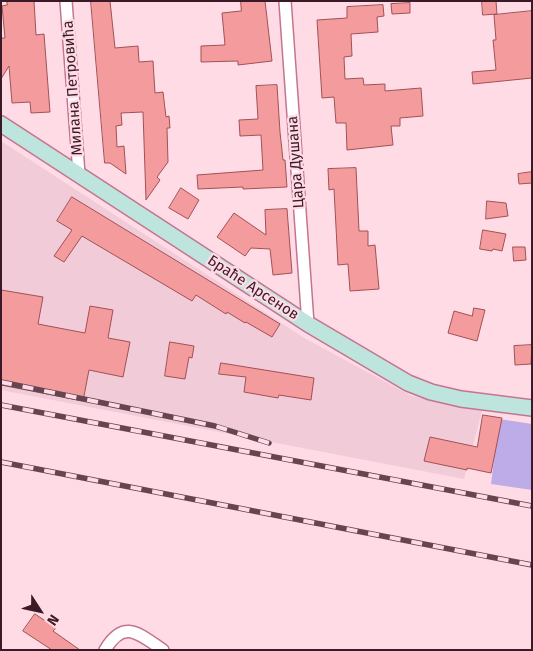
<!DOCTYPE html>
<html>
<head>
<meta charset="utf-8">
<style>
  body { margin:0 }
  #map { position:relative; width:533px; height:651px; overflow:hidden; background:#ffdbe6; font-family:"Fira Sans",sans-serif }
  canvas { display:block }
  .frame { position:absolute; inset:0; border:2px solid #3a1a26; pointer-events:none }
  .north { position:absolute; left:15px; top:586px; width:50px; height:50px; -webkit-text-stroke:4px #ffdbe6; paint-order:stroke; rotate:125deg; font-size:14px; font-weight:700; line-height:20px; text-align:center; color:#3a1a26 }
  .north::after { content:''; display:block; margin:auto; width:18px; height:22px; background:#3a1a26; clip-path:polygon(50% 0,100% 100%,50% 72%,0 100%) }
</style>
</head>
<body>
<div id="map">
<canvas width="533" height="651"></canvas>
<div class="frame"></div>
<div class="north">N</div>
</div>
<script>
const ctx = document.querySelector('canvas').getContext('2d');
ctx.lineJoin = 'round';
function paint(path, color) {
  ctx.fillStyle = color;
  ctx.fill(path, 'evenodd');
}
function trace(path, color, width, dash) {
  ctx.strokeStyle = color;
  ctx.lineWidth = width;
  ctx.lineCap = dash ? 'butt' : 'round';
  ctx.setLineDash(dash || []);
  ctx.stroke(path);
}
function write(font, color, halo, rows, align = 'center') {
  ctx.font = font + ' "Fira Sans",sans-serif';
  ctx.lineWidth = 4.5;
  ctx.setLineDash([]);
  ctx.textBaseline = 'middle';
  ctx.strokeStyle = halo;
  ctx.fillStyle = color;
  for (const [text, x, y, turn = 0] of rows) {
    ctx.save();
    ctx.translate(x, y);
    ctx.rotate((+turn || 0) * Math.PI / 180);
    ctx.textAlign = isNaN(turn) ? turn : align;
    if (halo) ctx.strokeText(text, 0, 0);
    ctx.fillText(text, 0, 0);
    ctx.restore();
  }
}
paint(new Path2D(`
  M1,141L306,339L412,396L482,411L464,479L1,390Z`), '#f1cbd7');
paint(new Path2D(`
  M499,419L532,424V490L491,484Z`), '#bdace7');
const building = new Path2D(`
  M7,1H34L36,35L44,34L50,112L31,113L30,102L12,103L9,66L1,79V38H5L2,6L7,5Z
  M91,1H110L115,48L138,46L139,62L153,61L155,93L163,92L166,117L169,116L170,128H167L168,162L157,177L160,180L146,200L143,112L121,113L122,125L116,126L117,147L124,146L126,174L110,163H105Z
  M241,1H265L272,61L238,65V61L201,62V46L225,45L222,13L241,11Z
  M482,1H496L497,14L483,15Z
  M410,3V13L392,14L391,4Z
  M383,5L384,16L377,17L378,32L351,34L352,56L344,57L345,79L363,78L364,85L385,84V91L421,88L423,116L400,118V126H391L393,145L347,150L346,123H336L334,97L322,98L317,20L347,18V7Z
  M532,11V78L473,84L472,72L496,70L493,40H496L494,15Z
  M277,85L280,132L283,160H285L287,187L243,189V187L198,189L197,175L263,170L261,135L240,136L239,120L258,119L256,86Z
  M356,168L359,231H368V246L375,245L379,289L350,291L348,264L338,265L334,189L329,190L328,169Z
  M532,172V183L519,184L518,174Z
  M181,188L199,200L188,219L169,208Z
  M72,197L280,324L272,337L246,322L245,323L227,312L226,314L196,295L192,301L82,236L64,262L54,256L72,230L57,221Z
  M487,201L506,203L508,216L486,219Z
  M287,209L292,273L273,275L270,249L251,248L245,256L217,237L234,213L266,235L265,210Z
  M483,230L506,234L502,251L493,249L492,251L480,249Z
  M513,247H525L526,260L514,261Z
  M1,290L43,297L38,324L85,333L90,306L113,310L108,338L130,342L123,377L89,370L83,401L1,385Z
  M474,308L485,310L477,341L448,333L454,311L472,316Z
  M170,342L194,346L192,358L189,357L185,379L165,376Z
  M532,345L531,364L515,365L514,346Z
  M221,363L314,378L311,400L279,395L278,398L244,392L246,377L219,374Z
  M483,415L502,418L491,473L467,468V470L424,461L430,437L477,447Z
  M35,614L56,628L53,631L80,650H52L23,631Z`);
paint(building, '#f49b9e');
trace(building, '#a15155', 1);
const minor = new Path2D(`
  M66,1L79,174
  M285,1L308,324
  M105,650C124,618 139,634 163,650`);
const secondary = new Path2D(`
  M1,124L308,324L408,383L431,392L461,399L532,408`);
trace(minor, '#c47490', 14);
trace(secondary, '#c47490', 18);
trace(minor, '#fff', 11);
trace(secondary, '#bde5de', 15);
const rail = new Path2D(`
  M1,382L215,426L269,443
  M1,405L532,506
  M1,462L532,565`);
trace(rail, '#664551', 5.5);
trace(rail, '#ffdbe6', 4, [11]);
write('15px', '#3a1a26', '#ffdbe6', [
  ["Милана Петровића",73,88,-94],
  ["Цара Душана",296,162,-94],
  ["Браће Арсенов",253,288,33]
]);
</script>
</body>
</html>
